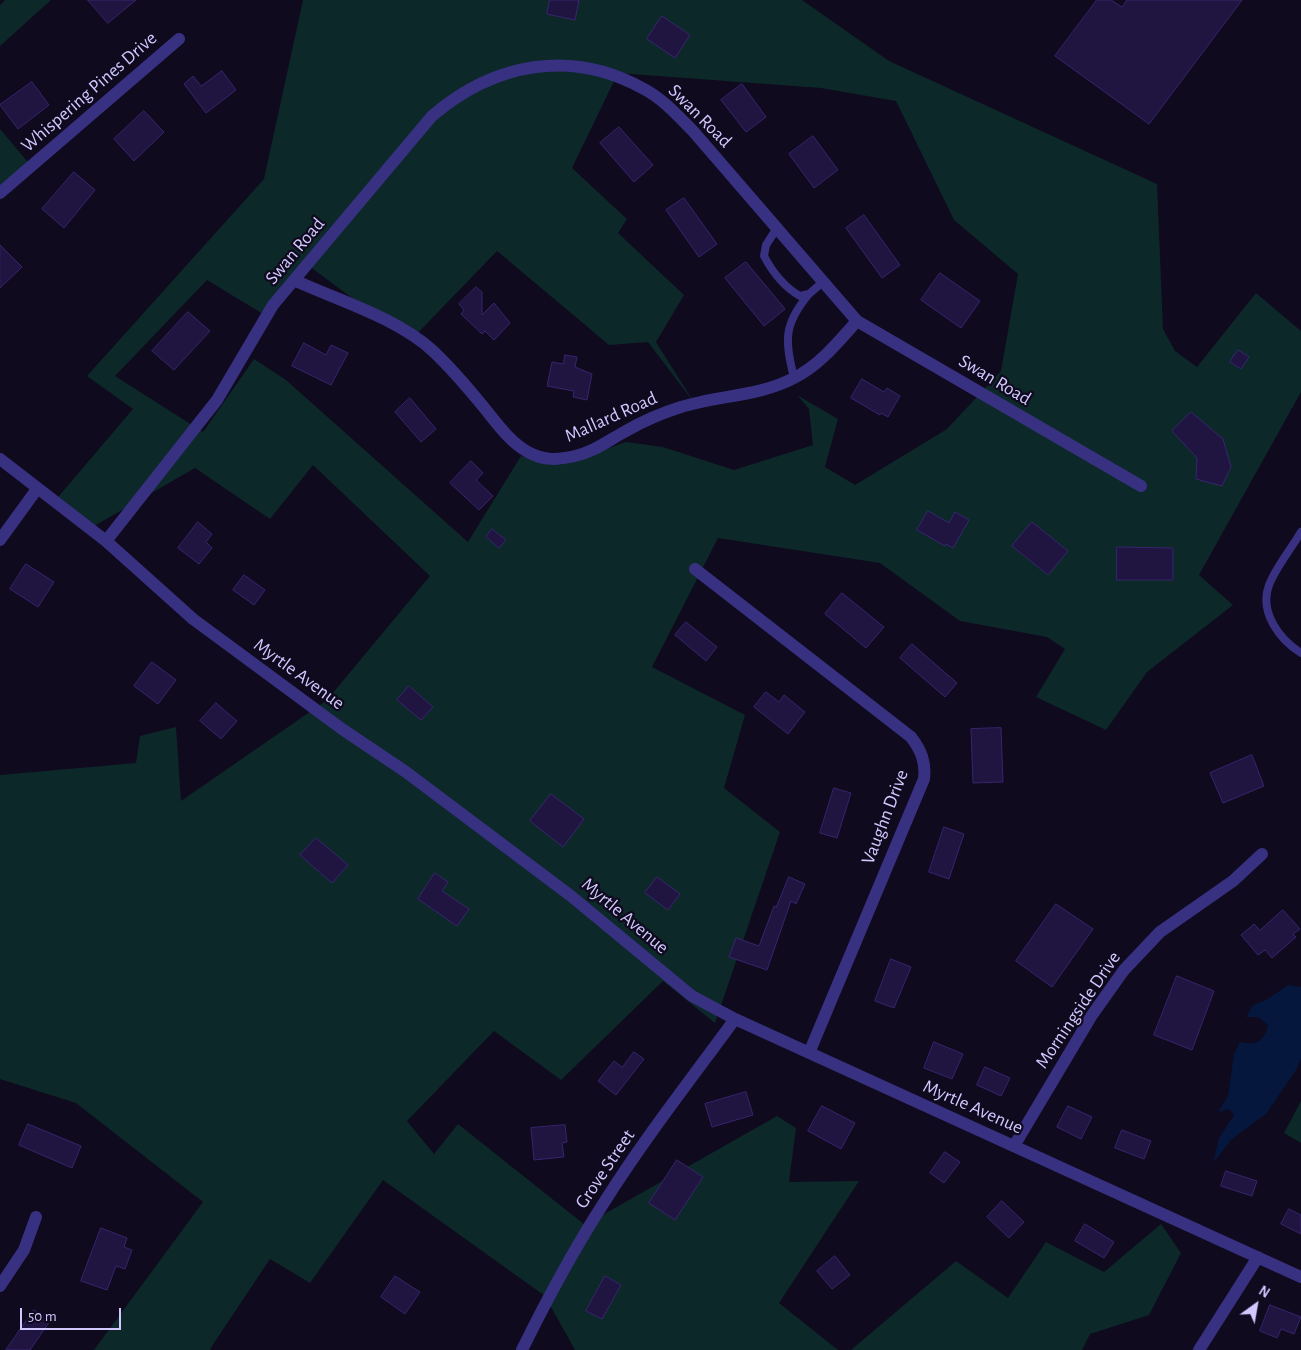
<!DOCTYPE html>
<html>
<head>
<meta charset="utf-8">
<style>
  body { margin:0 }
  #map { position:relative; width:1301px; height:1350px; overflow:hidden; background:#0f0a1e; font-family:"Alegreya Sans",sans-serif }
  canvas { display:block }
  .north { position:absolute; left:1231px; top:1280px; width:50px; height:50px; -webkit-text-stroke:4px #0f0a1e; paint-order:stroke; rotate:32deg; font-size:14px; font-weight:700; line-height:20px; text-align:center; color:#d1c8ff }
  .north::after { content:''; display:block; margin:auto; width:18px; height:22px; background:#d1c8ff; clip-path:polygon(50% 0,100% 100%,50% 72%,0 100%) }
  .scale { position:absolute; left:20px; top:1308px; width:101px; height:22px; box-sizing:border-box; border:2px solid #d1c8ff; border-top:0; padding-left:6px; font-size:15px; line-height:18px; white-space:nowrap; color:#d1c8ff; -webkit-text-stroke:4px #0f0a1e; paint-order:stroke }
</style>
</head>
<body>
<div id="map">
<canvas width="1301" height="1350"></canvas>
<div class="north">N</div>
<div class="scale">50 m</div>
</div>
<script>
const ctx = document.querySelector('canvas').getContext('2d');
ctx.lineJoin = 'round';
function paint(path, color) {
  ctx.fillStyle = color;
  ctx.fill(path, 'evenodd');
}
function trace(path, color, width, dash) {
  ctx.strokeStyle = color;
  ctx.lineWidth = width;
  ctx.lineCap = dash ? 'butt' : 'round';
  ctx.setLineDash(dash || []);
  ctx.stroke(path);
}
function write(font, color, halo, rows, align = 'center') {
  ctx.font = font + ' "Alegreya Sans",sans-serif';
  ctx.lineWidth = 4.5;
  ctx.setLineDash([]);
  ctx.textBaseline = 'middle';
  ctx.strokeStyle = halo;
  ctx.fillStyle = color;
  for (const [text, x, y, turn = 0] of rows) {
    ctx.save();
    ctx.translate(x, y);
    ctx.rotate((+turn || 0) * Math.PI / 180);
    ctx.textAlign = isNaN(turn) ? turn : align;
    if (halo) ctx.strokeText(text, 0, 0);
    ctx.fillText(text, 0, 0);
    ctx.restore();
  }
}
paint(new Path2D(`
  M5,0H51L0,46V5Z
  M303,0H802L889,61L1157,184L1163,329L1175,351L1197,367L1256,293L1301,331V392L1199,575L1233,605L1147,672L1106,730L1036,697L1065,649L1047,637L960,621L880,563L718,538L652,667L745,715L724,788L780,832L715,1023L663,981L561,1080L494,1031L407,1121L434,1154L458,1124L585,1225L777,1116L796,1128L789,1182L859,1181L779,1303L838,1350H575L545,1296L383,1180L310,1283L270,1259L210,1349L211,1350H94L203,1202L76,1103L0,1079V775L136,763L140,736L176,727L181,801L327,700L430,576L313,465L270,519L195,468L89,529L53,503L133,409L87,376L264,179ZM618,73L821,88L896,101L954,220L1018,274L1001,371L947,429L855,485L825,467L838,419L797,395L809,409L813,445L734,470L663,447L626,442L560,465L521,456L468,542L286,380L254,359L203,432L115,376L207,280L263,314L305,263L410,341L497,251L609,345L648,342L695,404L656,342L684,295L618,233L627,219L572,168Z
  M0,129L32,167L0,200Z
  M1301,1101V1143L1284,1133Z
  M1161,1224L1181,1253L1149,1315L1090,1334L1082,1350H851L956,1261L1008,1298L1046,1242L1104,1272Z`), '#0d2829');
paint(new Path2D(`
  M1288,985L1301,987V1059L1296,1070L1266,1114L1232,1139L1213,1163L1219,1138L1234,1115L1229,1109L1218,1112L1228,1096L1234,1054L1240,1042C1256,1046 1265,1041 1268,1025L1258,1017H1246L1253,1005L1266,1000Z`), '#05173d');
const building = new Path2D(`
  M88,0H136L108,23Z
  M550,0H579L575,20L547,14Z
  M1097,0H1111L1122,7L1127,0H1242L1149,124L1055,56Z
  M662,16L690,35L675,58L647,39Z
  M222,71L236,90L206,113L184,84L193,76L201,86Z
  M32,82L49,105L18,129L0,105Z
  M742,84L766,117L746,132L721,100Z
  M144,111L164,132L134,161L114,139Z
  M619,127L653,165L634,182L600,143Z
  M813,136L838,170L814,188L789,154Z
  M74,172L95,190L64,228L42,209Z
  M684,198L717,244L699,257L666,210Z
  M864,215L900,265L882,278L846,228Z
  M0,245L22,267L0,288Z
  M746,262L785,309L764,326L725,278Z
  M940,273L980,301L961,328L921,300Z
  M476,287L482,292V315L494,303L510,323L494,340L485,331L482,334L461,314L464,310L459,304Z
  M188,312L210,331L174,370L152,351Z
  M304,343L326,355L331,345L348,353L331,385L292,366Z
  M1238,350L1249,357L1241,369L1230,362Z
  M565,355L577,357L575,367L592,374L587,400L573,397L574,391L547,386L552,362L563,364Z
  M862,379L884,392L887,388L900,396L888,417L881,413L880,415L851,398Z
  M410,398L436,429L421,442L395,412Z
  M1191,412L1223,439L1231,467L1222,486L1196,479L1197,458L1172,431Z
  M471,461L483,473L476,480L493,496L479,510L450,483Z
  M928,511L949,523L955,512L969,520L953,548L946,544L945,546L917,530Z
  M198,522L212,534L206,542L212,548L199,564L178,548Z
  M1032,522L1068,551L1048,575L1012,546Z
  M492,529L506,540L499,548L486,537Z
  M1117,547L1173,548V580H1117Z
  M26,564L54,582L38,607L10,589Z
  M244,575L265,590L254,605L233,590Z
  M842,593L884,627L866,648L825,614Z
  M686,622L717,647L706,661L675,635Z
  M912,644L957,683L945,697L900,658Z
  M152,662L176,680L158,704L134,686Z
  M409,686L433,707L421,720L397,700Z
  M766,692L779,702L784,695L805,712L788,734L754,707Z
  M216,703L237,721L221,739L200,721Z
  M1001,728L1003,782L973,783L971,729Z
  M1252,755L1264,786L1223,803L1210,773Z
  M834,788L851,793L837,838L820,833Z
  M551,794L584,819L563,847L530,821Z
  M944,827L964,834L949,879L929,872Z
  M316,838L348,865L332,883L300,855Z
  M435,873L448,882L442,891L469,909L457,926L418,899Z
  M657,877L680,894L668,910L645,893Z
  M789,877L805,884L796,904L791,901L767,970L729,957L736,938L759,946L774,906L776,907Z
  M1056,904L1093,929L1052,987L1016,961Z
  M1283,910L1300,929L1293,934L1296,937L1272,958L1265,950L1258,955L1241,935L1254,924L1260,930Z
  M891,959L911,967L894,1008L875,1001Z
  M1177,976L1214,991L1192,1050L1154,1035Z
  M934,1042L963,1054L952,1079L924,1068Z
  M634,1052L644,1059L616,1095L598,1081L614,1061L622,1067Z
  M985,1067L1010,1078L1001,1096L977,1085Z
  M746,1092L753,1115L712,1127L705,1104Z
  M822,1106L855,1123L841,1149L808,1131Z
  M1068,1106L1092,1117L1081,1139L1057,1127Z
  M28,1124L81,1146L72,1168L19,1145Z
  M565,1125L567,1142L562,1143L564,1157L534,1160L531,1128Z
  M1122,1130L1151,1141L1144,1159L1115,1148Z
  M945,1152L960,1162L944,1183L930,1173Z
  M677,1160L703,1177L675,1220L649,1203Z
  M1226,1171L1257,1181L1252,1196L1221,1186Z
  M1002,1201L1024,1222L1009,1238L987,1217Z
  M1289,1209L1301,1215V1234L1281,1224Z
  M1085,1224L1114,1242L1104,1258L1075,1241Z
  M101,1228L127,1238L124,1247L132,1250L125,1269L116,1266L107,1290L81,1281Z
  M835,1256L850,1275L832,1289L817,1271Z
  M395,1276L420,1292L405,1314L381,1297Z
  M605,1276L621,1285L602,1319L586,1311Z
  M1270,1305L1301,1317L1294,1334L1281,1329L1277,1338L1260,1331Z
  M34,1310L50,1321L30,1350H6Z`);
paint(building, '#201541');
trace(building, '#37256f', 1);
trace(new Path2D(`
  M777,228L766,245L764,256C773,273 784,287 800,296L809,294L824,281
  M794,378C785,340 783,325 809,294
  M1301,532C1291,549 1276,567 1269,585C1259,612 1279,639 1301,653`), '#383182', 8);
trace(new Path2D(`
  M0,193L179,39
  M296,281C340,301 397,318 433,351C452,369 469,389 486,410C498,425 511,443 528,452C544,461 558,460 575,456C594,452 609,440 626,431C643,421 662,413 681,407C718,395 758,397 794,378C820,365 838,342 857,321
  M0,459L106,541L193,619L342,729L406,772L571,896L692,996L735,1019L1301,1277
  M0,540L37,489
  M106,541L217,400L273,305L432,116C494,63 571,48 644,89C663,99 678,116 693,131L857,321L1141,486
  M695,569L911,737C921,750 926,762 924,779L809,1053
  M1014,1146L1092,1015L1124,970L1160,932L1233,881L1262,854
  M0,1286L24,1250L36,1217
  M522,1350C547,1299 574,1249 605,1201C645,1138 691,1079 735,1019
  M1199,1350L1258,1257`), '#383182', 12);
write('19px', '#d1c8ff', '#0f0a1e', [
  ["Whispering Pines Drive",89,92,-41],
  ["Swan Road",700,116,45],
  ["Swan Road",295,251,-50],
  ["Swan Road",995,380,31],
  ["Mallard Road",611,417,-24],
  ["Myrtle Avenue",299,674,36],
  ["Vaughn Drive",885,817,-69],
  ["Myrtle Avenue",625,916,40],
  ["Morningside Drive",1078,1010,-56],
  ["Myrtle Avenue",973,1107,24],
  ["Grove Street",605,1169,-56]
]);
</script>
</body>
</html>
